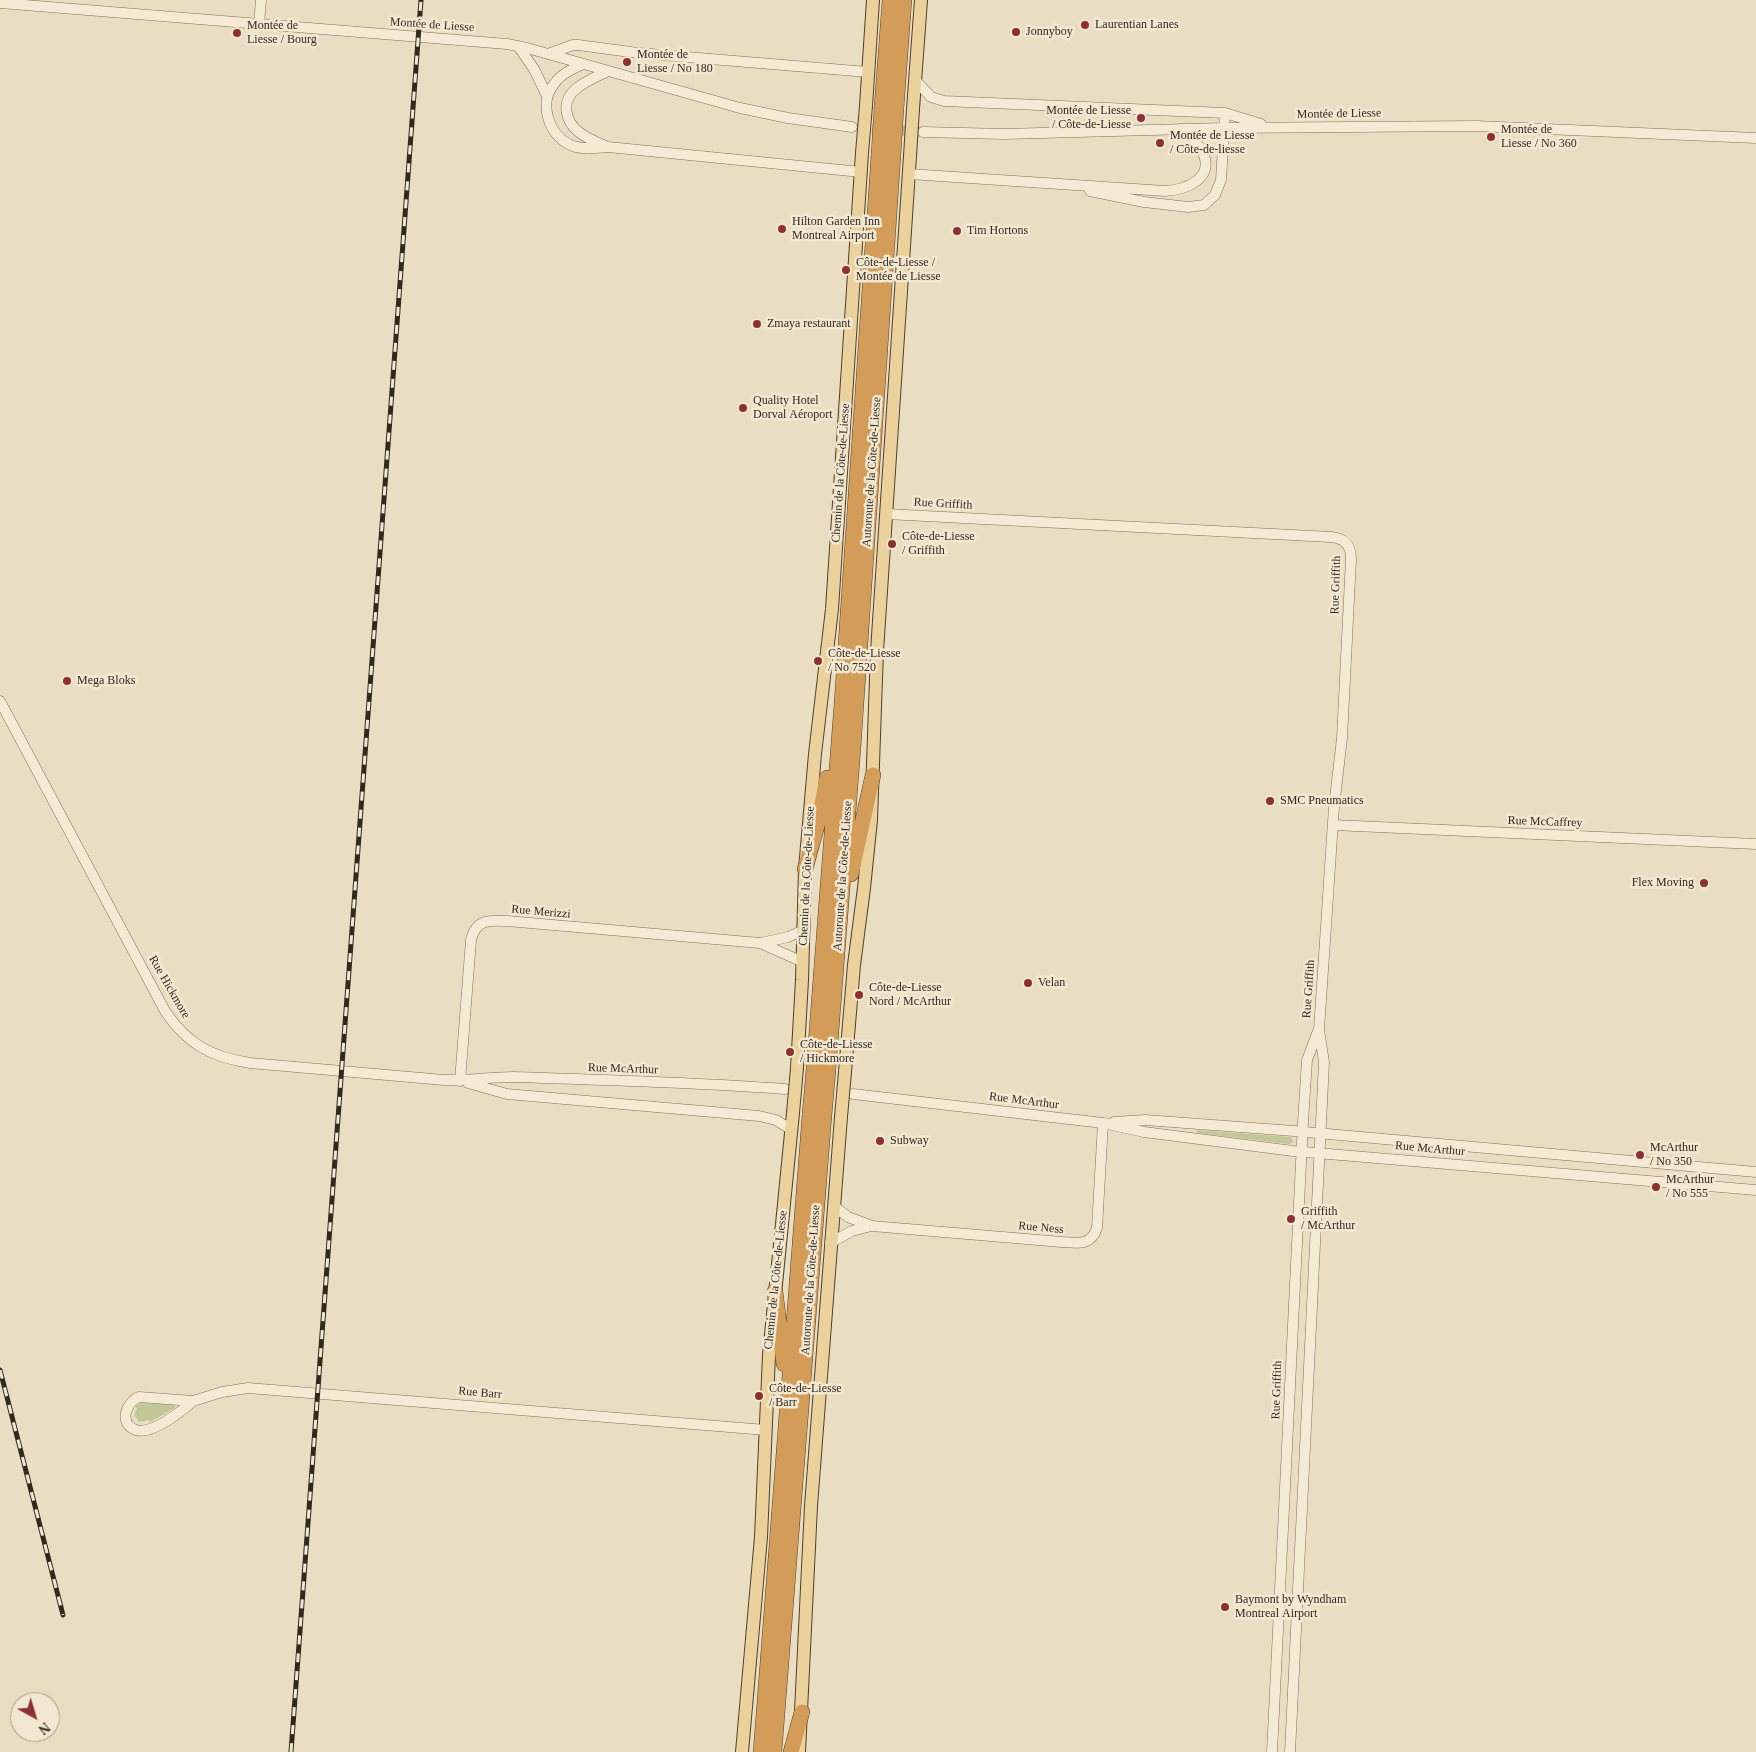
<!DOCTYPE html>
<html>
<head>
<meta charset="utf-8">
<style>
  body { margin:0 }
  #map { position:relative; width:1756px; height:1752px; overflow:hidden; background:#eadec2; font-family:"Times New Roman",serif }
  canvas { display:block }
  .north { position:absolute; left:10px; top:1692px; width:50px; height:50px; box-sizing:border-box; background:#f2e8d1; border:1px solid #a69b89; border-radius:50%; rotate:141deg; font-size:14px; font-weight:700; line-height:20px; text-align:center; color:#33281e }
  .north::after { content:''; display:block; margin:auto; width:18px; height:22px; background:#8c3031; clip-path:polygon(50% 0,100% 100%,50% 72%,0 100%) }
</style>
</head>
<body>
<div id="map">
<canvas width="1756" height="1752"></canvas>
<div class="north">N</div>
</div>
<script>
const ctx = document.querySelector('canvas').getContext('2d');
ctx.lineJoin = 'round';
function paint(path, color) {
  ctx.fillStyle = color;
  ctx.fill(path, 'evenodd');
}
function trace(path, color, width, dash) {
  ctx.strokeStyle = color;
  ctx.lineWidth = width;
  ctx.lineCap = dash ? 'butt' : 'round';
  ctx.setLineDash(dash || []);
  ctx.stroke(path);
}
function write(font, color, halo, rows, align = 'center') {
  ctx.font = font + ' "Times New Roman",serif';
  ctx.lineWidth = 5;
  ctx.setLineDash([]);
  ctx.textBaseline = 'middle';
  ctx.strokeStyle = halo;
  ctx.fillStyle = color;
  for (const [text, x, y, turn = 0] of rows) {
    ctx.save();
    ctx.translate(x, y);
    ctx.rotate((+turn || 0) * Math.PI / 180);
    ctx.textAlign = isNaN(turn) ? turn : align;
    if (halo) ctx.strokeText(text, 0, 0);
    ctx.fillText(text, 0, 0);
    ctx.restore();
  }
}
paint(new Path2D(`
  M1197,1130L1290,1137L1292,1138L1293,1142L1290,1144L1197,1133Z
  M141,1403L174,1405L175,1408L150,1422L149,1420L139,1422L134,1415L137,1408L135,1406Z`), '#c1c797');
trace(new Path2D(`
  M857,127L923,132`), '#c5baa1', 10, [10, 5]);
const minor = new Path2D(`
  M0,3L507,44L527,48L740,108L788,118L852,127
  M259,24L261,0
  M518,46L534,69L547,96
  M548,54L573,45H578L638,53L868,72
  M583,64C572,69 561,74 554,84C538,104 549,137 573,146C584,150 597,148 608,147L861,172
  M916,81L931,97L944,101L1225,113L1261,124
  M923,132L1004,134L1224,128L1476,126L1756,138
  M605,146C597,142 588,139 580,133C565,122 560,101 577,88C586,81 598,76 608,71
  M909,174L1165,191C1185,190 1215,179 1203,153C1199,143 1189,136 1181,129
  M1090,191L1144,202L1188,207L1204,205L1215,195L1221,180L1225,113
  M886,514L1331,537C1344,538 1351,545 1351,559L1342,738L1334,807L1319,1030L1324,1062L1290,1752
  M0,701L165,1011C187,1044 211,1057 250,1063L444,1080C468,1081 490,1077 513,1077C604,1080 695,1082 785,1089
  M1333,825L1756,844
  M761,943L788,937L804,930
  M460,1081L471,940C476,919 489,920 507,921L760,943L803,962
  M468,1083L507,1094L759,1116L776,1120L792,1130
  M853,1094L1103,1123L1144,1132L1293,1151L1756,1190
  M1114,1122L1145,1120L1294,1131L1756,1172
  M834,1206L848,1217L872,1226L1062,1242C1078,1243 1091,1246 1097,1228L1103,1123
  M830,1243L852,1231L871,1226
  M193,1401C182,1411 152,1435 136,1430C118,1424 126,1402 139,1397L193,1401L222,1392L248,1388L766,1430
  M1272,1752L1303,1122L1307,1060L1318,1031`);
const major = new Path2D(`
  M866,106L873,0
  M913,109L921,0
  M797,1068L802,980L805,869L815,754L832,609L862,153
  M845,1072L854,965L864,888L871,820L877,651L910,156
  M742,1752L761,1537L769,1355L793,1113
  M799,1752L811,1506L841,1117`);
const highway = new Path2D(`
  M882,107L890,0
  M896,108L904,0
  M805,869L820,815L827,778
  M851,874L873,775
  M814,1069L842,703L879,154
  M828,1070L853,748L893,155
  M775,1291L784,1364
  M761,1752L810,1114
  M774,1752L824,1115
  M791,1752L802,1712`);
trace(minor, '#826f5b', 11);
trace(major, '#503e2f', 14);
trace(highway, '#503e2f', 16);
trace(minor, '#f5ebd4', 10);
trace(major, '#ebd29c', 12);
trace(highway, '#d39d59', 15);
const rail = new Path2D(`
  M0,1370L63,1615
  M291,1752L421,0`);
trace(rail, '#33281e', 5);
trace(rail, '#f2e8d1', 3, [9]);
const majorBridge = new Path2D(`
  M862,153L866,106
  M910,156L913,109
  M793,1113L797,1068
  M841,1117L845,1072`);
const highwayBridge = new Path2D(`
  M879,154L882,107
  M893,155L896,108
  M810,1114L814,1069
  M824,1115L828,1070`);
trace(majorBridge, '#503e2f', 14, []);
trace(highwayBridge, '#503e2f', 16, []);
trace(majorBridge, '#ebd29c', 12);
trace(highwayBridge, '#d39d59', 15);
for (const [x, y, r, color] of [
  [1085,25,5,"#8c3031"],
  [1016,32,5,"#8c3031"],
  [237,33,5,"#8c3031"],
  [627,62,5,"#8c3031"],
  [1141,118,5,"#8c3031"],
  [1491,137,5,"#8c3031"],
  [1160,143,5,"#8c3031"],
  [782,229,5,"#8c3031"],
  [957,231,5,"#8c3031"],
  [846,270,5,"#8c3031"],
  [757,324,5,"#8c3031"],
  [743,408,5,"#8c3031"],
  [892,544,5,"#8c3031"],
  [818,661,5,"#8c3031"],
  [67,681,5,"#8c3031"],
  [1270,801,5,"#8c3031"],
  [1704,883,5,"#8c3031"],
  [1028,983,5,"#8c3031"],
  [859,995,5,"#8c3031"],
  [790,1052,5,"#8c3031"],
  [880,1141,5,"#8c3031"],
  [1640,1155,5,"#8c3031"],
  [1656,1187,5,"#8c3031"],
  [1291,1219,5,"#8c3031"],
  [759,1396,5,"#8c3031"],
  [1225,1607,5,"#8c3031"]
]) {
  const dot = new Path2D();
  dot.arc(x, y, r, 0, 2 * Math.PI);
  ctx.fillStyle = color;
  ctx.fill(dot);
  trace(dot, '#f2e8d1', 2);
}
write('12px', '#33281e', '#f2e8d1', [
  ["Montée de Liesse",432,25,4],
  ["Montée de Liesse",1339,114,-1],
  ["Autoroute de la Côte-de-Liesse",872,472,-86],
  ["Chemin de la Côte-de-Liesse",841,473,-86],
  ["Rue Griffith",943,504,3],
  ["Rue Griffith",1336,585,-88],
  ["Rue McCaffrey",1545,822,2],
  ["Chemin de la Côte-de-Liesse",807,876,-87],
  ["Autoroute de la Côte-de-Liesse",843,876,-86],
  ["Rue Merizzi",541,912,5],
  ["Rue Hickmore",169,987,60],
  ["Rue Griffith",1309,989,-86],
  ["Rue McArthur",623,1069,2],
  ["Rue McArthur",1024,1101,7],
  ["Rue McArthur",1430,1149,5],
  ["Rue Ness",1041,1228,5],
  ["Chemin de la Côte-de-Liesse",776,1280,-84],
  ["Autoroute de la Côte-de-Liesse",811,1280,-86],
  ["Rue Griffith",1277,1390,-88],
  ["Rue Barr",480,1393,5]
]);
write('12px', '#33281e', '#f2e8d1', [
  ["Laurentian Lanes",1095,25],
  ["Montée de",247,26],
  ["Liesse / Bourg",247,40],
  ["Jonnyboy",1026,32],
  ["Montée de",637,55],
  ["Liesse / No 180",637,69],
  ["Montée de Liesse",1131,111,"right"],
  ["/ Côte-de-Liesse",1131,125,"right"],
  ["Montée de",1501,130],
  ["Liesse / No 360",1501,144],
  ["Montée de Liesse",1170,136],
  ["/ Côte-de-liesse",1170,150],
  ["Hilton Garden Inn",792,222],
  ["Montreal Airport",792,236],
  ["Tim Hortons",967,231],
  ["Côte-de-Liesse /",856,263],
  ["Montée de Liesse",856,277],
  ["Zmaya restaurant",767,324],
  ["Quality Hotel",753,401],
  ["Dorval Aéroport",753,415],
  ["Côte-de-Liesse",902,537],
  ["/ Griffith",902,551],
  ["Côte-de-Liesse",828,654],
  ["/ No 7520",828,668],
  ["Mega Bloks",77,681],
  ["SMC Pneumatics",1280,801],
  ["Flex Moving",1694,883,"right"],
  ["Velan",1038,983],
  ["Côte-de-Liesse",869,988],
  ["Nord / McArthur",869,1002],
  ["Côte-de-Liesse",800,1045],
  ["/ Hickmore",800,1059],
  ["Subway",890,1141],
  ["McArthur",1650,1148],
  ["/ No 350",1650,1162],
  ["McArthur",1666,1180],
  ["/ No 555",1666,1194],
  ["Griffith",1301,1212],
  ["/ McArthur",1301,1226],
  ["Côte-de-Liesse",769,1389],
  ["/ Barr",769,1403],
  ["Baymont by Wyndham",1235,1600],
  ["Montreal Airport",1235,1614]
], 'left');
</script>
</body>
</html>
